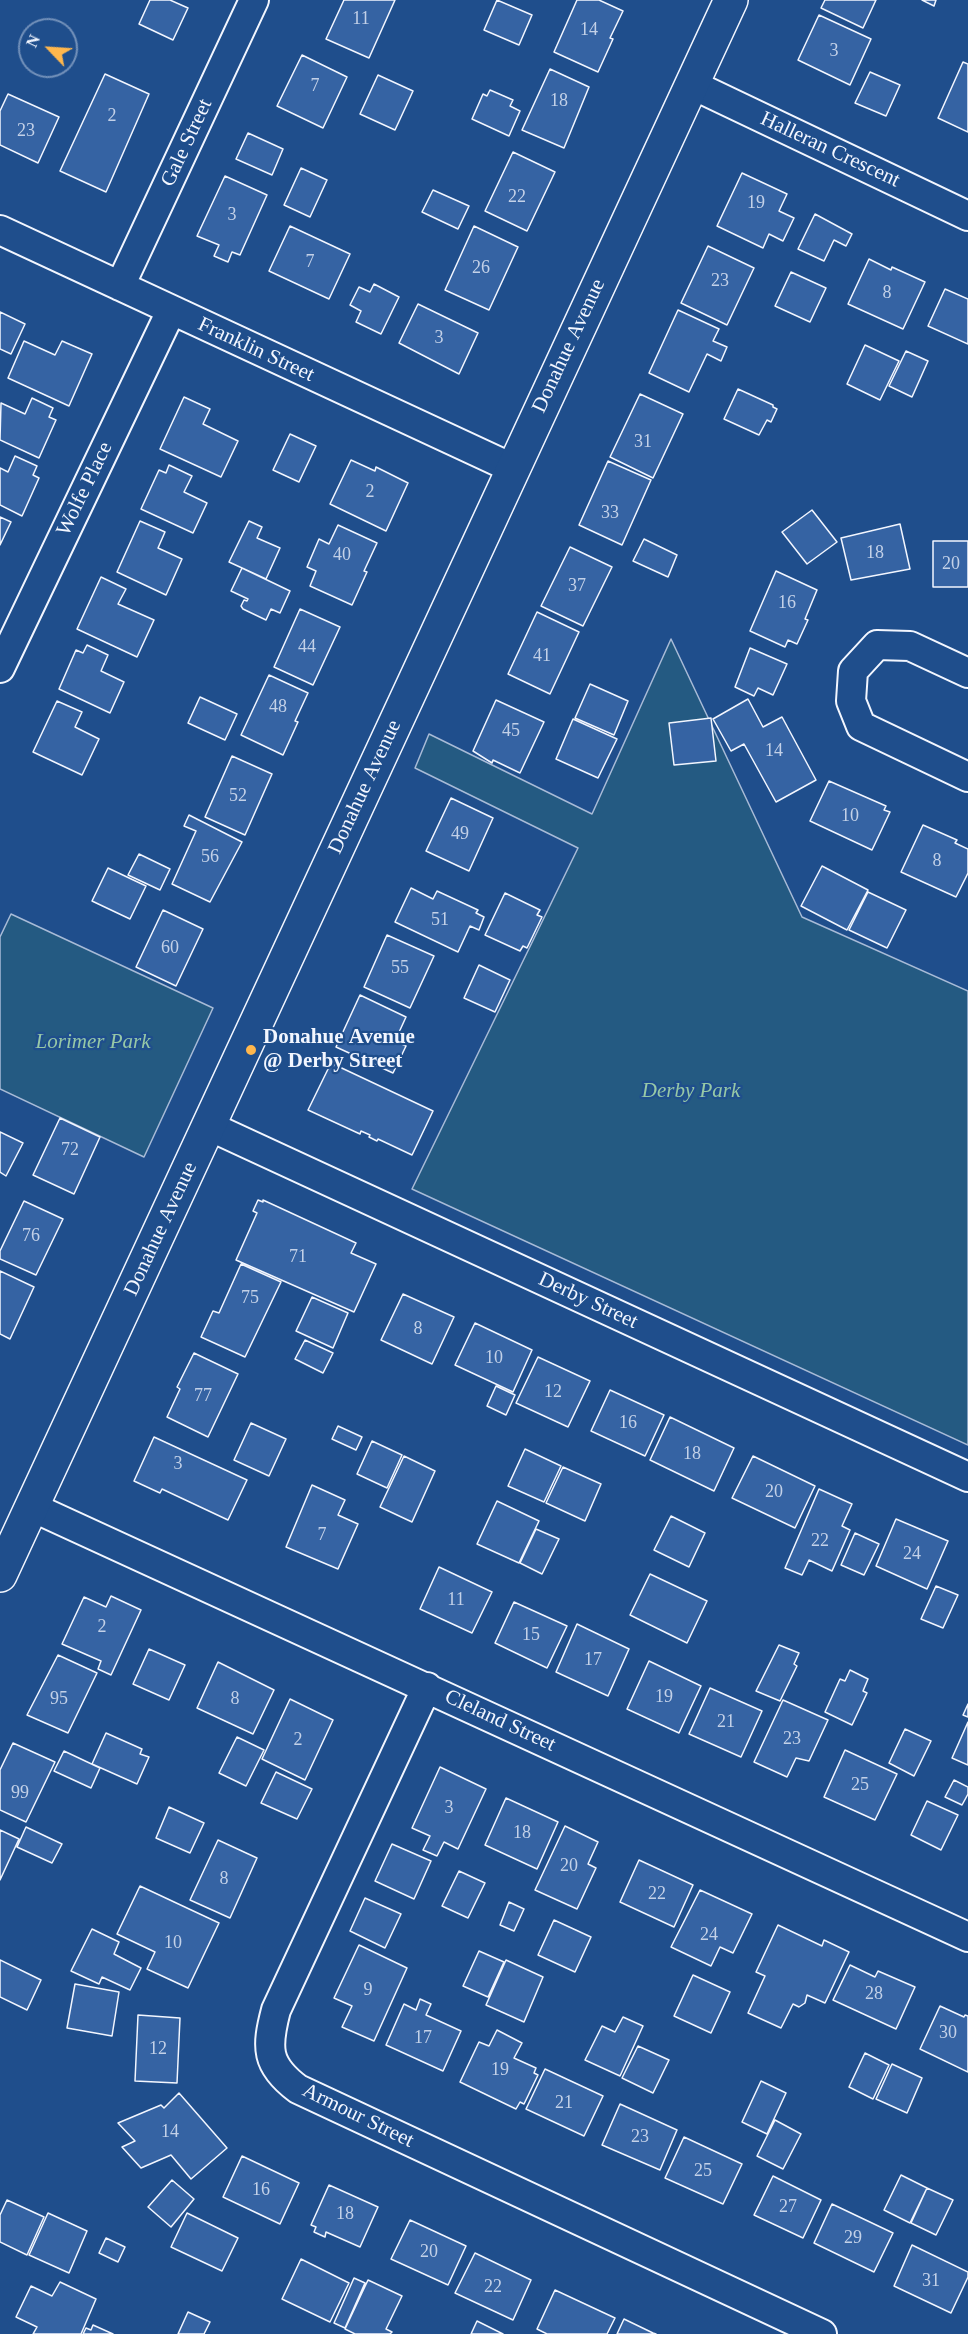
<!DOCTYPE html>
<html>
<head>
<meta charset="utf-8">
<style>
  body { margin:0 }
  #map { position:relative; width:968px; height:2334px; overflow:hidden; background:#1f4e8c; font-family:Georgia,serif }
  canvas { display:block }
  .north { position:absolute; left:18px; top:18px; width:60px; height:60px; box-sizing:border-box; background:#1f4e8c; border:2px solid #7391ba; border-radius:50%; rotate:295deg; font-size:16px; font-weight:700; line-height:24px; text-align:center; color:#f2f6ff }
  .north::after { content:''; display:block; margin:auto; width:21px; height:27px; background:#ffb74d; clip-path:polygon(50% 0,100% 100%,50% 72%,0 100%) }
</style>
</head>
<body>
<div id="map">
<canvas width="968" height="2334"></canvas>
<div class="north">N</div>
</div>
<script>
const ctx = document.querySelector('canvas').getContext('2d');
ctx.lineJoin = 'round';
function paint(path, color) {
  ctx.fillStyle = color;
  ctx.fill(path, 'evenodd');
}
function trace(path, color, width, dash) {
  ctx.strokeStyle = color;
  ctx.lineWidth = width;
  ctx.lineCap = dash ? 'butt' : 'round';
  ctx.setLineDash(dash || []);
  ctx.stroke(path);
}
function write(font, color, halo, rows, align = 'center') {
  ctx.font = font + ' Georgia,serif';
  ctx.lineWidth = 4.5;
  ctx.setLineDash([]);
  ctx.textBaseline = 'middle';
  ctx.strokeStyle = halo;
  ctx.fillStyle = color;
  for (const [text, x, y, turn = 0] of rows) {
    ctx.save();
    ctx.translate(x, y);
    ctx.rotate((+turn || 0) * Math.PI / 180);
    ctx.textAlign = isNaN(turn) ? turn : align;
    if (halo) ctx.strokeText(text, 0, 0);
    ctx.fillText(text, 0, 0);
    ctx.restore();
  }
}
const green = new Path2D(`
  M671,639L802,917L968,991V1445L412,1189L578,848L415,768L429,734L592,814Z
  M11,914L213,1008L144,1157L0,1089V937Z`);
paint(green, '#245a82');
trace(green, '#a8bbd7', 1.5);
const building = new Path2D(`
  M150,0H170L188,8L173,40L139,24Z
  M344,0H395L369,58L326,39Z
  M497,0L532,15L519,45L484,30Z
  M577,0H599L623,11L610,38L613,39L598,72L554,52Z
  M825,0H876L863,28L821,8Z
  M922,0H936L934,6Z
  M819,15L871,39L850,85L798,60Z
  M302,55L347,77L323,128L277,106Z
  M963,62L968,64V132L938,118Z
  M550,69L589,87L564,148L522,130Z
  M870,72L900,85L886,116L855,103Z
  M105,74L149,94L106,192L60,171Z
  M378,75L413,91L395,130L360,114Z
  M490,90L513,100L510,106L520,111L509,136L472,119L483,94L487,96Z
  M8,94L59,117L38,163L0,145V111Z
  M248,133L283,149L272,175L236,159Z
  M513,152L555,172L527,231L485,211Z
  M301,168L327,180L310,217L284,205Z
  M742,173L787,194L779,211L794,218L783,241L769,234L763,248L717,226Z
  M225,176L267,195L240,255L232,252L228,262L214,256L219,245L197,236Z
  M433,190L469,206L458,229L422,212Z
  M815,214L852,234L846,246L834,240L824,261L798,249Z
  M290,226L350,254L329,299L269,271Z
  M474,226L518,247L489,310L445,290Z
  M708,246L754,268L727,325L681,303Z
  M869,259L891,270L892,267L925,282L903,329L848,304Z
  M791,272L826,288L810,322L775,306Z
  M374,284L399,297L381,334L356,322L361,311L350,305L359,287L370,292Z
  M945,289L968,299V344L928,326Z
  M418,304L478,333L459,374L399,343Z
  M678,310L719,329L713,341L727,347L721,361L707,354L689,392L649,373Z
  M0,312L25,324L11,354L0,349Z
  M24,341L55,355L62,341L92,354L69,406L8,378Z
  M865,345L899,361L880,400L847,384Z
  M906,351L928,361L912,397L889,386Z
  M738,389L773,405V407L777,409L771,422L767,420L759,435L724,419Z
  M640,394L683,414L653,478L610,457Z
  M184,397L210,409L203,424L238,441L221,477L160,449Z
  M32,398L53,408L49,417L56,420L39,458L0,440L1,403L25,414Z
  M290,434L316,446L299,482L273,470Z
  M15,456L37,466L33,475L39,478L22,516L0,505V468L8,472Z
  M351,460L375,471L376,467L408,483L386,531L330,504Z
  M608,461L651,480L622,545L579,525Z
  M169,465L192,476L184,492L207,503L193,533L141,509L159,470L166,473Z
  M812,510L837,542L807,564L782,532Z
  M0,517L11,522L0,545Z
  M140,521L165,532L158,548L182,559L166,595L117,572Z
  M249,521L262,527L257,538L280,548L266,579L229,562Z
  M900,524L910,569L851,580L841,538Z
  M338,525L377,543L364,571L367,572L352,605L310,586L316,571L307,567L319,539L329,544Z
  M644,539L677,555L668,577L633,561Z
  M933,541H968V587H933Z
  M570,547L612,567L583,626L541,606Z
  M242,568L290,591L280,613L271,609L266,620L243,609L241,606L244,600L247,601L248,599L231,591Z
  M776,571L817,590L805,619L808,620L797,644L788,640L785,647L750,631Z
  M101,577L126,589L118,604L154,620L137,657L77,629Z
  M300,609L340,627L313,685L274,667Z
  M537,612L579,632L550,694L508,674Z
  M87,645L108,655L101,671L124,682L110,713L59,689L76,650L83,653Z
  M750,648L787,664L773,695L758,688L754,696L735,687Z
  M269,675L308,693L295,721L298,722L283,755L241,735Z
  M590,684L628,701L614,735L575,718Z
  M200,697L237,714L225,740L188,723Z
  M748,699L763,727L782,717L816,780L776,802L744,744L731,751L713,719Z
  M496,700L544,722L520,773L493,760L492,763L473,751Z
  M57,701L82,712L75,727L99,739L82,775L33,752Z
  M711,718L716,761L674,765L669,723Z
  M573,719L617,739L598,778L556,759Z
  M232,756L272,774L245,835L205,817Z
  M829,781L886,806L884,810L890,812L872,850L810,821Z
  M451,798L493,818L469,871L426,851Z
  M189,815L242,842L210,902L172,884L196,831L184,826Z
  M923,825L957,840L955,843L968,849V873L956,897L901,872Z
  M139,854L170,869L160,890L128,875Z
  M822,866L868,890L847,930L801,906Z
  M108,868L146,886L130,919L92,901Z
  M411,888L433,899L437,891L478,910L476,913L484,917L479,930L470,926L458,952L395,922Z
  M868,892L906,910L887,948L849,930Z
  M505,893L540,910L537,915L542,917L527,948L523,946L520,951L485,935Z
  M163,910L203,929L176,986L136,967Z
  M387,935L434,956L410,1008L364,987Z
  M479,965L510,980L495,1012L464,998Z
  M360,995L406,1017L395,1041L406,1046L393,1073L336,1047Z
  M331,1063L433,1111L412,1155L378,1139L377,1141L369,1137L370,1135L361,1131L360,1134L308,1110Z
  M60,1118L100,1137L74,1194L33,1175Z
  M0,1132L23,1143L6,1176L0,1172Z
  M258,1200L263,1202V1200L356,1243L351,1253L376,1264L354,1312L236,1260L257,1213L253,1211Z
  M24,1201L63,1219L36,1275L0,1259V1251Z
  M241,1264L281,1282L245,1357L201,1337L213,1311L219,1313Z
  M0,1271L34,1287L10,1339L0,1334Z
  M403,1294L454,1317L432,1364L381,1340Z
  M312,1297L348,1313L333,1348L296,1331Z
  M475,1323L532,1350L513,1392L455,1365Z
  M305,1340L333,1353L323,1373L295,1359Z
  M194,1353L238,1374L208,1437L167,1417L180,1389L177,1387Z
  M538,1357L590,1381L568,1427L516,1403Z
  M496,1386L515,1395L506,1415L487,1406Z
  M610,1390L664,1415L645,1456L591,1431Z
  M670,1417L734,1448L714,1491L650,1460Z
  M251,1423L286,1439L269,1476L234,1460Z
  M338,1426L362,1437L356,1450L332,1439Z
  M154,1437L247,1480L228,1520L162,1489L160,1493L134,1481Z
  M372,1441L402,1455L387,1488L357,1474Z
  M525,1449L561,1466L544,1502L508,1486Z
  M404,1456L435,1471L412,1522L380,1507Z
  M753,1456L815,1486L795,1528L732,1498Z
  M563,1467L601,1484L585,1521L546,1503Z
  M312,1485L345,1500L338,1515L358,1524L338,1569L286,1547Z
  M819,1489L852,1504L842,1526L850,1530L832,1571L809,1560L802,1575L785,1568Z
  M497,1501L539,1521L519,1563L477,1544Z
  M671,1516L705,1533L689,1567L654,1550Z
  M896,1519L948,1541L927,1589L876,1566Z
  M536,1529L559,1539L542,1574L520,1563Z
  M855,1533L879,1544L864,1575L841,1565Z
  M439,1567L492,1592L472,1633L420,1609Z
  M650,1574L707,1601L687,1643L630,1615Z
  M936,1586L958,1595L943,1628L921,1619Z
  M111,1596L141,1610L111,1675L98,1669L101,1661L62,1644L84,1597L106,1607Z
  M514,1602L567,1626L547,1668L495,1643Z
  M577,1624L629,1649L608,1696L556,1672Z
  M779,1645L799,1653L794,1664L797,1666L780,1701L756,1691Z
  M149,1649L185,1665L169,1700L133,1684Z
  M58,1655L97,1673L68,1733L27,1715Z
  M649,1661L701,1686L679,1733L627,1709Z
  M218,1662L274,1690L253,1734L197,1708Z
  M850,1670L868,1679L863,1691L867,1693L852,1725L825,1712L840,1679L845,1681Z
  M710,1688L762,1711L741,1757L689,1734Z
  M290,1699L333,1720L305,1780L262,1759Z
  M783,1700L828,1720L809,1761L796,1758L787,1777L754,1762Z
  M968,1704V1717L963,1715Z
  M968,1722V1765L952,1758Z
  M905,1729L931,1741L914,1776L889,1763Z
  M106,1733L142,1749L140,1754L149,1757L137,1784L92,1764Z
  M237,1737L264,1750L246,1786L219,1773Z
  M13,1743L55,1762L26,1822L0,1810V1770Z
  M845,1750L897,1774L875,1820L824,1797Z
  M64,1751L100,1768L91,1788L54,1771Z
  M440,1767L486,1789L458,1849L444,1842L437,1856L423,1850L430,1836L412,1828Z
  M276,1772L312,1789L297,1819L261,1803Z
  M954,1780L968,1787V1794L962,1805L945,1797Z
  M506,1798L558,1822L537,1869L485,1845Z
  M927,1801L958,1815L941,1850L911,1835Z
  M169,1807L204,1823L190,1853L156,1838Z
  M565,1826L598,1842L588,1864L596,1868L577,1909L535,1890Z
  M26,1827L62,1844L52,1863L17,1847Z
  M0,1830L19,1839L0,1880Z
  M218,1840L257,1858L230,1918L190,1900Z
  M392,1844L431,1861L414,1899L375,1881Z
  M639,1860L693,1885L674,1927L620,1902Z
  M459,1871L485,1883L468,1918L442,1906Z
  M140,1886L219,1923L188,1988L147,1969L155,1952L117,1934Z
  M700,1890L752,1914L733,1953L720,1947L711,1966L671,1947Z
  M365,1898L401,1914L385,1948L350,1931Z
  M509,1902L524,1909L514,1931L500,1925Z
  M554,1920L591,1937L575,1972L538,1955Z
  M778,1925L822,1946L824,1940L849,1952L825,2003L807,1995L805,2003L799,2007L793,2004L781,2028L748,2013L765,1976L756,1972Z
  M92,1929L119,1942L114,1954L141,1968L130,1990L102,1977L99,1984L71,1971Z
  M359,1945L407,1968L374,2041L342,2027L352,2006L334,1998Z
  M479,1951L504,1962L488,1997L463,1986Z
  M0,1960L41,1980L27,2010L0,1997Z
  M506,1960L543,1977L524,2022L486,2005Z
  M850,1965L875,1977L878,1971L915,1987L896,2029L833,2000Z
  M693,1975L730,1992L711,2033L674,2016Z
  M75,1984L119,1992L112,2036L67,2028Z
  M420,1999L431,2004L426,2015L461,2031L443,2071L386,2045L404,2004L416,2010Z
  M940,2006L964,2017L965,2015L968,2016V2072L920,2049Z
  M138,2015L180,2018L177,2083L135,2081Z
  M623,2017L643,2026L620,2076L585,2060L602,2026L615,2032Z
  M497,2030L522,2043L514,2058L536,2068L534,2073L538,2075L524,2104L520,2102L516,2109L460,2082L479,2042L489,2046Z
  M638,2046L669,2060L653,2093L622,2078Z
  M865,2053L889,2065L873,2099L849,2087Z
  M892,2064L922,2078L907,2113L876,2099Z
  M545,2069L603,2096L584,2136L526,2109Z
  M761,2081L786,2093L767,2134L742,2122Z
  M179,2093L227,2148L191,2179L171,2155L141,2168L122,2147L135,2141L118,2123L161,2105L164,2108Z
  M620,2104L677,2130L660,2170L602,2145Z
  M775,2120L801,2134L783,2169L757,2156Z
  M684,2137L742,2164L723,2204L665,2178Z
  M242,2156L299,2183L280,2224L223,2197Z
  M901,2175L927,2188L910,2223L884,2210Z
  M773,2176L821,2200L803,2238L754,2215Z
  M172,2180L194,2199L171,2227L148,2207Z
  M329,2185L378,2207L360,2247L326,2232L325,2237L314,2232L316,2227L311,2225Z
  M927,2188L953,2200L936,2235L911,2223Z
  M7,2200L44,2217L27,2255L0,2242V2215Z
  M832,2204L893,2233L874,2272L814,2243Z
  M48,2213L87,2231L69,2273L29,2255Z
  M187,2213L238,2238L222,2271L171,2247Z
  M410,2220L466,2246L448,2285L391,2259Z
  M106,2238L125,2247L118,2262L99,2253Z
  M912,2245L968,2272V2277L951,2313L894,2286Z
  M475,2253L531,2280L513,2320L455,2293Z
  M301,2259L349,2283L330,2322L282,2299Z
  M354,2278L365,2283L345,2328L334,2323Z
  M368,2280L402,2296L386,2329L392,2332L390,2334H355L345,2329Z
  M60,2282L96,2299L81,2334H33L37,2327L16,2317L31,2286L52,2296Z
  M555,2290L615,2318L607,2334H547L537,2329Z
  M188,2312L210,2322L204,2334H178Z
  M624,2319L653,2333L656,2334H617Z
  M477,2321L503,2334H471Z
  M93,2325L113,2334H83L86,2328L91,2330Z`);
paint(building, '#3563a3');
trace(building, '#f2f6ff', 1.5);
const street = new Path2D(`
  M691,84L968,216
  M0,230L512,468
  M120,286L254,0
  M0,668L171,311
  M968,673L910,646L877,645L853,671L851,701L861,726L968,777
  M209,1126L968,1477
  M32,1507L968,1937
  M427,1687L276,2010C266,2048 266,2065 298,2089L822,2334`);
const secondary = new Path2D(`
  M0,1575L731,0`);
trace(street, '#f2f6ff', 32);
trace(secondary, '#f2f6ff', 36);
trace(street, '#1f4e8c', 28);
trace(secondary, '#1f4e8c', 33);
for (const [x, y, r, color] of [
  [251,1050,6,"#ffb74d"]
]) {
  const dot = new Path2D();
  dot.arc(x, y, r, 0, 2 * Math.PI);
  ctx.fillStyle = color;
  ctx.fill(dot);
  trace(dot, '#1f4e8c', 2);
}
write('18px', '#c3d1e8', null, [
  ["11",361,19],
  ["14",589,30],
  ["3",834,51],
  ["7",315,86],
  ["18",559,101],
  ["2",112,116],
  ["23",26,131],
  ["22",517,197],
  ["19",756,203],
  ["3",232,215],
  ["7",310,262],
  ["26",481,268],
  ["23",720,281],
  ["8",887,293],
  ["3",439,338],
  ["31",643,442],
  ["2",370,492],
  ["33",610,513],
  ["18",875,553],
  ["40",342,555],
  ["20",951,564],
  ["37",577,586],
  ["16",787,603],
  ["44",307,647],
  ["41",542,656],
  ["48",278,707],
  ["45",511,731],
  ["14",774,751],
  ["52",238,796],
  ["10",850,816],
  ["49",460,834],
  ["56",210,857],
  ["8",937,861],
  ["51",440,920],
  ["60",170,948],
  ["55",400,968],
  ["72",70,1150],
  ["76",31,1236],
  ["71",298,1257],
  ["75",250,1298],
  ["8",418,1329],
  ["10",494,1358],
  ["12",553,1392],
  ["77",203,1396],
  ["16",628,1423],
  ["18",692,1454],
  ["3",178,1464],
  ["20",774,1492],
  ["7",322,1535],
  ["22",820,1541],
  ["24",912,1554],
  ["11",456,1600],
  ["2",102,1627],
  ["15",531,1635],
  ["17",593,1660],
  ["19",664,1697],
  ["95",59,1699],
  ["8",235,1699],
  ["21",726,1722],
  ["23",792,1739],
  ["2",298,1740],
  ["25",860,1785],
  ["99",20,1793],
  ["3",449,1808],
  ["18",522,1833],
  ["20",569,1866],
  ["8",224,1879],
  ["22",657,1894],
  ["24",709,1935],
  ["10",173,1943],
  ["9",368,1990],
  ["28",874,1994],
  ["30",948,2033],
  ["17",423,2038],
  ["12",158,2049],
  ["19",500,2070],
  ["21",564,2103],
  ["14",170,2132],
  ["23",640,2137],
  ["25",703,2171],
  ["16",261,2190],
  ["27",788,2207],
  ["18",345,2214],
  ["29",853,2238],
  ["20",429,2252],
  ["31",931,2281],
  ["22",493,2287]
]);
write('21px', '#f2f6ff', '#1f4e8c', [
  ["Gale Street",187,143,-65],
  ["Halleran Crescent",830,150,25],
  ["Donahue Avenue",569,346,-65],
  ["Franklin Street",256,350,25],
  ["Wolfe Place",85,489,-64],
  ["Donahue Avenue",365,787,-65],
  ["Donahue Avenue",161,1229,-65],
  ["Derby Street",588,1301,25],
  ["Cleland Street",500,1721,25],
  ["Armour Street",358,2116,26]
]);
write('bold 21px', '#f2f6ff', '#1f4e8c', [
  ["Donahue Avenue",263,1038],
  ["@ Derby Street",263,1062]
], 'left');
write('italic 21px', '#97c8a6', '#1f4e8c', [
  ["Lorimer Park",93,1042],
  ["Derby Park",691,1091]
]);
</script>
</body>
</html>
